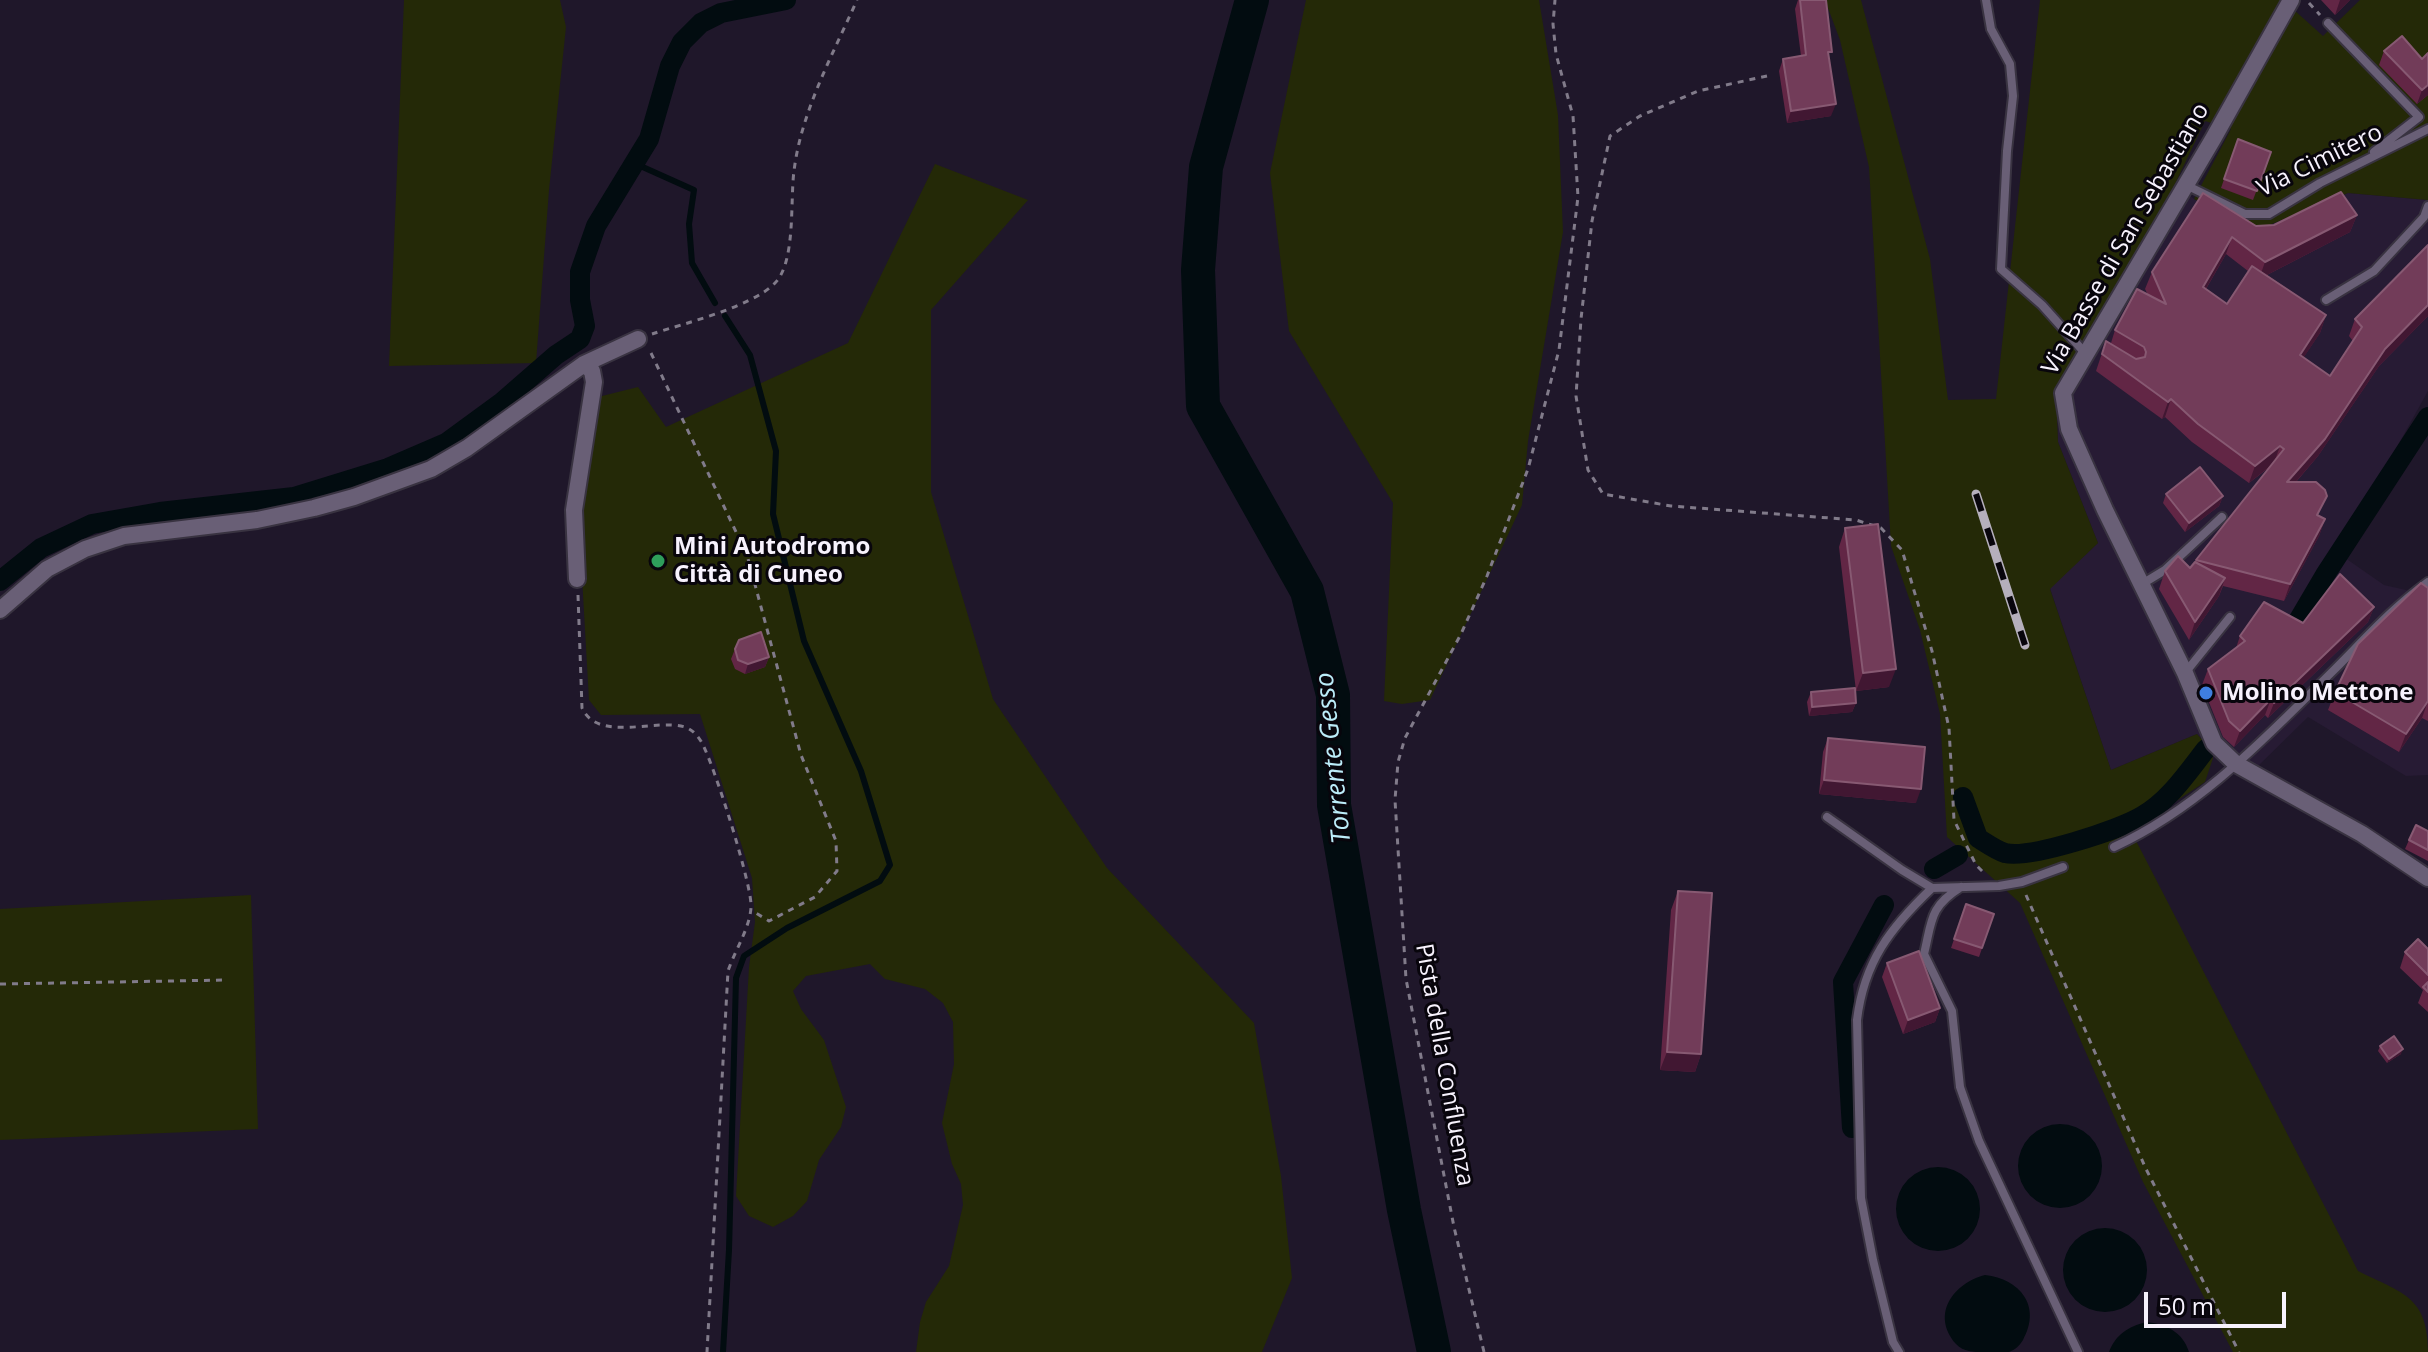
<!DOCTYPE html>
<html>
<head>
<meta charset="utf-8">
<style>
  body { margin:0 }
  #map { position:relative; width:2428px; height:1352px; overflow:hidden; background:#1f172a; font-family:"Open Sans",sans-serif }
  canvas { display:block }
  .scale { position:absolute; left:2144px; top:1292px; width:142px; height:36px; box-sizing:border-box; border:4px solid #f7f2fd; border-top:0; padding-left:10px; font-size:24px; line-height:28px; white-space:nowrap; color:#f7f2fd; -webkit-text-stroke:6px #08050c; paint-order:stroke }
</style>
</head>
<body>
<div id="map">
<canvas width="2428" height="1352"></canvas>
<div class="scale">50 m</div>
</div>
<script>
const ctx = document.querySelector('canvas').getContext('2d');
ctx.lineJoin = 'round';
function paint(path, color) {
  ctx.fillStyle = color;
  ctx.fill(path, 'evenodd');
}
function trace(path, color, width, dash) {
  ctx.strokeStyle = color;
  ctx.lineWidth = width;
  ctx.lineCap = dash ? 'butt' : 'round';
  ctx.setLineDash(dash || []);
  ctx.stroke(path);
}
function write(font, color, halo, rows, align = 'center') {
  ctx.font = font + ' "Open Sans",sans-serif';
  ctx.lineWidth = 6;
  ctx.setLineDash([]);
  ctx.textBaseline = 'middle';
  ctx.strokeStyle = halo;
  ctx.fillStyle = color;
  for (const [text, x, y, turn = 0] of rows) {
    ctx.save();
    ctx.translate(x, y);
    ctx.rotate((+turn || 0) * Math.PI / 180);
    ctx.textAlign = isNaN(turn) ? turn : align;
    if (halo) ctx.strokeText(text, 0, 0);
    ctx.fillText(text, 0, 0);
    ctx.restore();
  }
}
paint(new Path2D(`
  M2175,184L2194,199L2257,230L2348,193L2428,200V391L2338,553L2384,585L2428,595V775L2406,776L2308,717L2256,768L2209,747L2197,734L2111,770L2050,588L2098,543L2058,442L2056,390Z`), '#271b34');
paint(new Path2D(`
  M404,0H560L566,27L549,190L536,363L389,366Z
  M1306,0H1539L1558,115L1563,232L1528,441L1522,505L1430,700L1402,704L1384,701L1393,503L1289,331L1270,173Z
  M1825,0H1861L1930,259L1948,400L1996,399L2040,0H2283L2323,36L2360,0H2428V200L2348,193L2257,230L2194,199L2231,129L2205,121L2175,184L2056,390L2058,442L2098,543L2050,589L2111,770L2197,734L2209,747L2213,758L2205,782L2131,831L2358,1271C2402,1293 2428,1296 2428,1352H2233L2143,1182L2020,903L1947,837L1940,714L1920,630L1891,546L1869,167L1840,40Z
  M935,164L1028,200L931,310V492L993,699L1107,868L1254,1023L1281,1176L1292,1278L1262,1352H916L920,1322L926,1302L949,1266L963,1205L961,1184L952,1164L942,1123L954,1064L953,1022L943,1003L925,989L885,979L870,964L806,976L793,991L801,1009L824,1040L846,1107L841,1127L819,1160L807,1201L793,1216L773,1227L749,1216L736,1196L749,967L755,922L752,878L700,714L601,715L589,700L578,506L598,397L638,387L666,427L848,343Z
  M251,895L258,1129L0,1140V909Z`), '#242907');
paint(new Path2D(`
  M2018 1166a42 42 0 1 1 84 0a42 42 0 1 1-84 0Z
  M1896 1209a42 42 0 1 1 84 0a42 42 0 1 1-84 0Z
  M2063 1270a42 42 0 1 1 84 0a42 42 0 1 1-84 0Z
  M1985,1275C2020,1279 2042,1306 2023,1340C2020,1345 2015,1350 2009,1352C2002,1352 1992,1352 1984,1352C1973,1352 1964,1352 1956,1344C1930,1314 1954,1283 1985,1275Z
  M2146,1322C2166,1324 2183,1332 2189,1352H2109C2116,1334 2128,1327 2146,1322Z`), '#020c10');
trace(new Path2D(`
  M636,164L694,190L689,224L692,263L715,303
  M723,1352L729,1250L736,978L744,956L787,928L880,881L890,865L861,771L804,641L773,514L776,451L750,355L725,316`), '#020c10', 6);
trace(new Path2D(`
  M0,581L41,548L92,524L160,512L294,497L388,468L446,443L502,402L556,355L580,339L585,326L580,300V272L596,226L649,139L670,66L682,42L701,23L721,13L786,0
  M2285,643L2325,575L2428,417
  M1963,797L1978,838C1986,843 1996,850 2005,853C2030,859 2119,830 2142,816C2168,802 2188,772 2206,749
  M1934,869L1958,855
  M1852,1128L1843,982L1884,905`), '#020c10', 20);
trace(new Path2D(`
  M1252,0L1206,167L1198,270L1203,406L1307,591L1333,695L1334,805L1404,1210L1434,1352`), '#020c10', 34);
const service = new Path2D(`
  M1986,0L1991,29L2010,64L2013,96L2007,151L2001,269L2042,305L2085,353
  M2328,23L2419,117L2374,152
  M2186,185L2245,214H2269L2320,183L2428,129
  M2326,300L2374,271L2424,217L2428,206
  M2142,584L2165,570L2222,517
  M2185,673L2230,617
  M1827,817L1902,870L1932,888
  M2114,847C2201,807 2266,737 2334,670C2365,639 2392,608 2428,582
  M1961,887C1929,907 1932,921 1924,954L1952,1011L1960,1087L1979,1141L2078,1352
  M1932,888L1999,886L2022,882L2063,867
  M1899,1352L1893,1342L1873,1260L1861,1198L1857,1020C1864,962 1890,928 1932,888`);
const minor = new Path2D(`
  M2291,0L2213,139L2063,393L2069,429L2105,510L2185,673L2214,743L2236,764L2362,834L2428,878
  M577,579L574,510L594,382L592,371L584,364
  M0,610L47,569L85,549L124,536L257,520L314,508L354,497L431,469L467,448L584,364L638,339`);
trace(service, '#393341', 12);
trace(minor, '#393341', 20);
trace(new Path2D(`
  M2309,3L2320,15
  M1767,76L1698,91L1640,116L1610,136L1592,221L1581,319L1576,396L1588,470L1603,494L1671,506L1856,520L1881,528L1902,550L1932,651L1949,728L1954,820L1976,865L1983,872
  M652,334C685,323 752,307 775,283C796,262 790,200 794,171C801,112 833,54 857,0
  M651,353L747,555L801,755L836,841L837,871L815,897L769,921L751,910
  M578,595L582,708C598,743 656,718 685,727C693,730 698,736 702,743C714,765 753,887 751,908C749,930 735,950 728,971L707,1352
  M2026,895L2146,1169L2239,1352
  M0,984L227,980
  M1484,1352L1454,1227L1406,979L1395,800L1398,762L1405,738L1461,634L1487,576L1528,469L1559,350L1578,197L1573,116L1556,54L1553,24L1555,0`), '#817b8a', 3, [6, 6]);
trace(service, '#695f76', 8);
trace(minor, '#695f76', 16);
const rail = new Path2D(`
  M1976,494L2025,645`);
trace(rail, '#b5afbc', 9);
trace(rail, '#08050c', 6, [18]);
paint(new Path2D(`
  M1798,0H1826L1831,116L1787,123L1779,71L1783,59L1801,56L1795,9Z
  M2321,0H2350L2335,15Z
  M2384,51L2422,59L2428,53V95L2417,104L2379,65Z
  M2238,139L2271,152L2253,200L2221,188Z
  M2357,215L2350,232L2267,275L2326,315L2320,333L2303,358L2330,376L2353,341L2349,336L2355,319L2428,245V316L2379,366L2318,456L2296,482L2319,516L2325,519L2319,536L2284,601L2223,586L2219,596L2189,640L2159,589L2165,571L2190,568L2271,466L2249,483L2192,442L2165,417L2162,419L2096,371L2106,341L2111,343L2115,330L2148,295L2145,289L2152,272L2256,226L2274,225ZM2226,254L2248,271L2227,304L2206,289Z
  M2166,494L2223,496L2219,506L2185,532L2163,503Z
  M1845,528L1889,687L1856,691L1839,547Z
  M2428,588V721L2422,718L2399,752L2328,710L2335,692Z
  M2374,607L2368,622L2268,718L2265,715L2234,747L2223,737L2202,685L2208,669L2236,648L2240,636Z
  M735,649L769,657L765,667L745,674L735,669L731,659Z
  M1811,692L1856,703L1852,712L1809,716L1807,702Z
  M1828,738L1916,803L1819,794L1823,752Z
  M2428,831V861L2405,849L2409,840Z
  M1678,891L1701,1054L1695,1072L1660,1070L1671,910Z
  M1966,904L1994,914L1979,957L1951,948Z
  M2428,949V1012L2418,1003L2423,990L2400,968L2405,952Z
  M1887,963L1940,1008L1935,1022L1903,1034L1882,977Z
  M2380,1046L2401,1054L2387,1063L2378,1051Z`), '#622645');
paint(new Path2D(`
  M2340,0H2350L2335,15Z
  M2428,85V95L2417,104L2422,90Z
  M1836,104L1831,116L1787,123L1791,111Z
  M2357,215L2350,232L2259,279L2265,262Z
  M2232,237L2226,254L2197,304L2203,287Z
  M2428,305V316L2379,366L2318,456L2281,499L2287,482L2385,349Z
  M2326,315L2320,333L2294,372L2300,355Z
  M2171,399L2165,417L2162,419L2168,402Z
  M2280,446L2274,463L2249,483L2255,466Z
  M2223,496L2219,506L2185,532L2189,523Z
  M2325,519L2319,536L2284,601L2290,584Z
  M2225,578L2219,596L2189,640L2195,622Z
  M2374,607L2368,622L2268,718L2274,703Z
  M769,657L765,667L745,674L748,664Z
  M1896,669L1889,687L1856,691L1863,673Z
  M2271,699L2265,715L2234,747L2240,731Z
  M2428,701L2422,718L2399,752L2406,734Z
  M1856,703L1852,712L1809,716L1812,707Z
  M1824,780L1921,789L1916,803L1819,794Z
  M1940,1008L1935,1022L1903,1034L1908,1020Z
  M2403,1049L2401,1054L2387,1063L2389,1059Z
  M1667,1052L1701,1054L1695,1072L1660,1070Z`), '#411732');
const building = new Path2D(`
  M1800,0H1826L1832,52H1828L1836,104L1791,111L1783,59L1806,55Z
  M2402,36L2422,59L2428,53V85L2422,90L2384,51Z
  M2238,139L2271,152L2257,191L2224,179Z
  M2341,192L2357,215L2265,262L2232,237L2203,287L2227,304L2252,266L2326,315L2300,355L2330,376L2362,327L2355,319L2428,245V305L2385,349L2325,439L2287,482H2316L2325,490L2327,496L2317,515L2325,519L2290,584L2196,560L2284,449L2280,446L2255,466L2198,424L2171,399L2168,402L2102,354L2106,341L2136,359L2145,357L2146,352L2144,347L2115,330L2137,289L2166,304L2152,272L2203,193L2256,226L2274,225Z
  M2200,467L2223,496L2189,523L2166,494Z
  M1878,524L1896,669L1863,673L1845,528Z
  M2178,556L2190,568L2195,562L2225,578L2195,622L2165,571Z
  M2340,574L2374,607L2274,703L2271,699L2240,731L2229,721L2208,669L2245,641L2240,636L2264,602L2303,623Z
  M2421,583L2428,588V701L2406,734L2335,692L2358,644Z
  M761,632L769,657L748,664L738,660L735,649L739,640Z
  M1855,688L1856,703L1812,707L1811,692Z
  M1828,738L1925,747L1921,789L1824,780Z
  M2416,825L2428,831V850L2409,840Z
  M1678,891L1712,893L1701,1054L1667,1052Z
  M1966,904L1994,914L1982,948L1954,939Z
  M2418,939L2428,949V975L2405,952Z
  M1919,951L1940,1008L1908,1020L1887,963Z
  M2428,982V992L2423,987Z
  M2394,1036L2403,1049L2389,1059L2380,1046Z`);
paint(building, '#723c59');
trace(building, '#875972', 2);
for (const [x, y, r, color] of [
  [658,561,8,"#2e9e5b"],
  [2206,693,8,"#3f7fe0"]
]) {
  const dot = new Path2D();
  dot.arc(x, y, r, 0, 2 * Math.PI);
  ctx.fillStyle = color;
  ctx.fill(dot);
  trace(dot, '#08050c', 3);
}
write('24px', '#f7f2fd', '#08050c', [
  ["Via Cimitero",2320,161,-26],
  ["Via Basse di San Sebastiano",2126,239,-60],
  ["Pista della Confluenza",1444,1065,80]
]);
write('bold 24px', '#f7f2fd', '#08050c', [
  ["Mini Autodromo",674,547],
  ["Città di Cuneo",674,575],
  ["Molino Mettone",2222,693]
], 'left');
write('italic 26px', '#bcecf9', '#08050c', [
  ["Torrente Gesso",1334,758,-96]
]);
</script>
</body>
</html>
